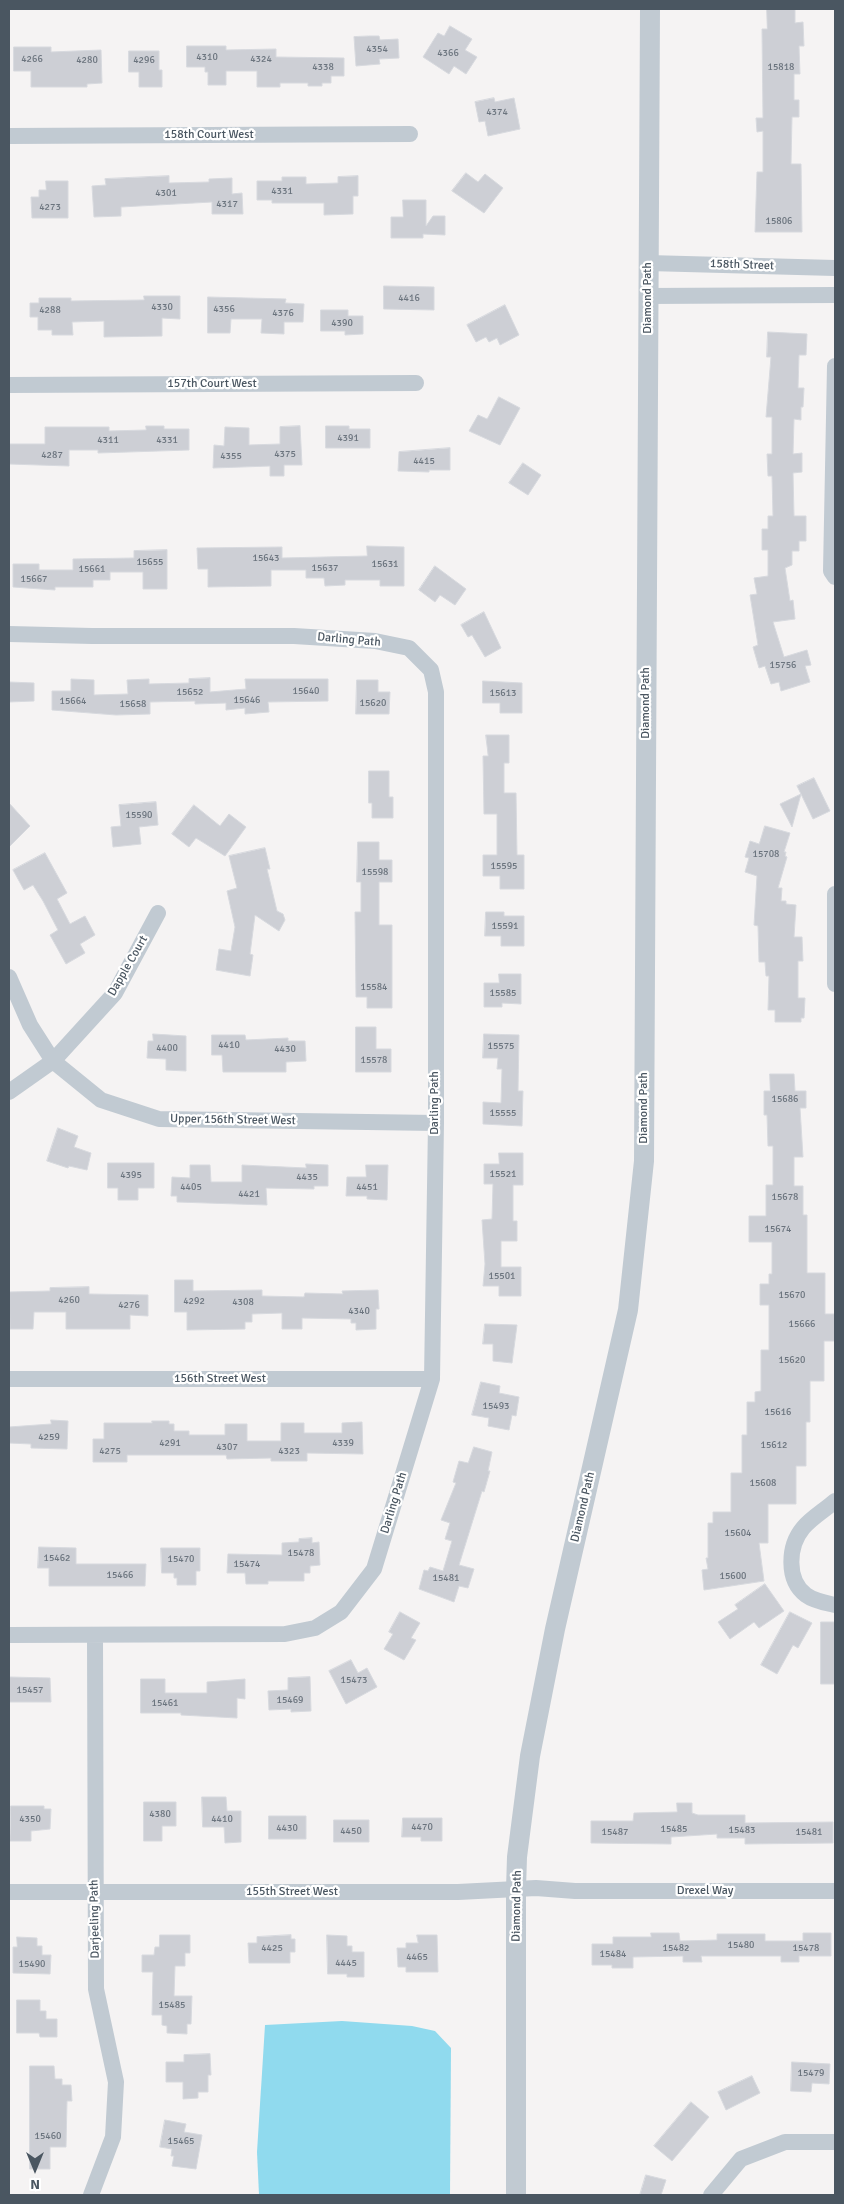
<!DOCTYPE html>
<html>
<head>
<meta charset="utf-8">
<style>
  body { margin:0 }
  #map { position:relative; width:844px; height:2204px; overflow:hidden; background:#f5f3f3; font-family:Signika,sans-serif }
  canvas { display:block }
  .frame { position:absolute; inset:0; border:10px solid #4a5661; pointer-events:none }
  .north { position:absolute; left:10px; top:2144px; width:50px; height:50px; -webkit-text-stroke:4px #fff; paint-order:stroke; rotate:180deg; font-size:14px; font-weight:700; line-height:20px; text-align:center; color:#4a5661 }
  .north::after { content:''; display:block; margin:auto; width:18px; height:22px; background:#4a5661; clip-path:polygon(50% 0,100% 100%,50% 72%,0 100%) }
</style>
</head>
<body>
<div id="map">
<canvas width="844" height="2204"></canvas>
<div class="frame"></div>
<div class="north">N</div>
</div>
<script>
const ctx = document.querySelector('canvas').getContext('2d');
ctx.lineJoin = 'round';
function paint(path, color) {
  ctx.fillStyle = color;
  ctx.fill(path, 'evenodd');
}
function trace(path, color, width, dash) {
  ctx.strokeStyle = color;
  ctx.lineWidth = width;
  ctx.lineCap = dash ? 'butt' : 'round';
  ctx.setLineDash(dash || []);
  ctx.stroke(path);
}
function write(font, color, halo, rows, align = 'center') {
  ctx.font = font + ' Signika,sans-serif';
  ctx.lineWidth = 4.5;
  ctx.setLineDash([]);
  ctx.textBaseline = 'middle';
  ctx.strokeStyle = halo;
  ctx.fillStyle = color;
  for (const [text, x, y, turn = 0] of rows) {
    ctx.save();
    ctx.translate(x, y);
    ctx.rotate((+turn || 0) * Math.PI / 180);
    ctx.textAlign = isNaN(turn) ? turn : align;
    if (halo) ctx.strokeText(text, 0, 0);
    ctx.fillText(text, 0, 0);
    ctx.restore();
  }
}
paint(new Path2D(`
  M342,2021L412,2026L435,2031L451,2048L450,2195H259L257,2152L265,2025Z`), '#90daee');
const building = new Path2D(`
  M767,9H795V23L803,22L804,46H799L800,74H794V100H799V117H792L791,164H801L802,232H755L757,172H763V131L757,132L756,118H763L762,29H767Z
  M450,26L472,39L465,50L477,57L466,74L454,66L449,74L423,57L438,33L444,36Z
  M369,36H379L380,40L398,39L399,58L379,59L380,64L356,66L354,37Z
  M187,46H226V50L276,49V57L344,58V76H331V83H322V86H308V83H280V87H257V71H226V85H208V72H205V67H187Z
  M14,47H51V52L101,50L102,83L87,84V87H31V71H14Z
  M129,51H159V70H162V87H139V72H129Z
  M494,98L495,102L514,98L520,129L488,136L485,121L479,122L475,102Z
  M466,173L478,182L485,174L503,188L484,213L452,191Z
  M169,176V183L209,182V179L232,178V194L242,193L243,214H212V202L121,207V216L94,217L92,186L106,185L105,179Z
  M358,176V196H353V214L324,215V203H272V200H257V181H282V177H306V184L338,183V177Z
  M46,181H68V218H32L31,197H39V190H46Z
  M403,200H426V226L433,216H445V235L423,234V238H391V217H403Z
  M384,286L434,287V310L384,309Z
  M144,296H180V319L162,318V336L104,337V321L72,322L73,335H52V330H38V317H30V303H39V298H71V301L144,300Z
  M208,297L286,299L285,303L304,304L303,322H284V334L261,333L262,319H231L230,333H208Z
  M505,305L519,335L500,345L497,338L489,342L486,337L476,342L467,325Z
  M321,310H348V316H363V334L345,335V331H321Z
  M768,332L807,334L806,355H799L798,388H804L803,407H801V420L794,419L793,454L802,453V472L793,473L794,516H806V541H799V551H792V565L785,568L790,601L793,600L795,619L773,622L784,657L807,650L811,665L805,666L810,682L781,691L779,682L771,684L765,666L759,668L753,647L758,645L750,595L757,594L754,578L768,576V550H762V529H768V516H773L772,476H768L767,454H772V417H766L771,357H767Z
  M499,397L520,408L500,445L469,431L478,415L487,419Z
  M146,426H164V429H189V450L98,453V450H69V466L9,464V444H45V427H109V431L146,430Z
  M300,426L302,465H284V476H270V466L213,468L214,445L224,446L225,427L249,428V445L280,444V427Z
  M326,426H349V429H370V448H326Z
  M450,448V470H429V472L398,471L399,452Z
  M523,463L541,475L528,495L509,483Z
  M367,546L404,547V586H380V580H345V585L325,586L324,578H306V570H271V586L208,587V569H198L197,548L282,547V558L367,556Z
  M167,550V589H143V572H110V580H93V587H55V590L13,587V564H39V570H73V559L134,558V551Z
  M435,566L466,589L455,605L440,595L435,602L419,590Z
  M484,612L501,648L485,657L472,635L468,637L461,625Z
  M210,678V692L246,689L245,679H328V701L268,702L269,712L245,714V708L226,710V703L195,704V701L150,702V714L116,715L52,710V691H71V679L94,680V695L128,694L127,680L149,679V684L189,683V679Z
  M357,680H378V692H390L389,714H356Z
  M483,681L522,683V713H500V703H483Z
  M9,682L34,683V701L9,702Z
  M486,735H509V763H504V793H516L517,855H524V889H500V876H483V855H497V814H484L483,756H488Z
  M369,771H389V797H393V818H372V803H369Z
  M814,778L830,811L813,819L801,794L792,827L780,804L801,794L797,786Z
  M156,802L158,825L139,827L141,844L113,847L111,827L121,826L119,805Z
  M9,803L30,826L9,847Z
  M194,805L220,826L229,814L246,827L225,856L196,838L189,847L172,834Z
  M765,826L790,833L784,852H786L785,856L787,857L778,888H782L781,901H786V904L796,905L794,937H802L803,961H798V998H805L804,1018H801V1022H775V1010H768L769,976H766L765,962H759L758,926L754,925L757,876L745,872L749,858L745,857L750,841L759,844Z
  M358,842H379V860H392V882H379V925H392V1008H367V997H356L355,912H361V882H357Z
  M265,848L270,869H267L277,911L283,914L285,920L279,931L255,915L250,954L253,955L250,976L216,970L219,949L231,951L235,927L227,891L237,888L229,856Z
  M45,853L67,893L57,899L70,924L85,916L95,935L80,944L85,953L66,964L50,935L58,930L43,901L33,885L24,890L13,870Z
  M486,912H504V916H524V946H501V936H485Z
  M499,974H521V1004L502,1003V1007H484V983H499Z
  M356,1027H376V1049H391V1072H356Z
  M153,1034L186,1036V1071L166,1070V1059L147,1058L148,1041H153Z
  M484,1034L519,1035L518,1091H523L522,1126L483,1124V1102L501,1103L502,1069H497L498,1058H483Z
  M212,1035H245L246,1040L288,1038V1041H305L306,1061L286,1062V1072H223L222,1055H212Z
  M770,1074H794L795,1091H806V1108H800L803,1157H794V1186H803V1215H807V1273H825V1314H835V1341H824V1381H810V1422H806V1466H796V1504H768V1543H759L764,1581L704,1590L702,1570L708,1569L706,1558H708V1523H713V1512H731V1473H742V1435H747V1402H755V1392L761,1391V1350H769V1305H760V1284H769V1274H772V1242H749V1216H766V1185H773V1146H768L767,1115H764V1091H770Z
  M58,1128L78,1136L74,1147L91,1153L87,1170L69,1166L68,1168L47,1161Z
  M499,1153H523V1185H513V1221H517V1241H501V1267H521V1296H499V1286H483L485,1264L482,1220L492,1219L493,1184H484V1164H499Z
  M108,1163H154V1188H138V1200H118V1188H108Z
  M306,1164L328,1165V1186H314V1189L266,1188L267,1205L177,1202V1196H171L172,1177L190,1178V1165H210L211,1182H242V1165L306,1168Z
  M366,1165H388L387,1200L367,1199V1196H346L347,1177H366Z
  M175,1280H193V1291L262,1290V1296L304,1297L305,1293L343,1294L342,1291L378,1290L379,1309H376V1329L356,1330V1323H351V1319L302,1318V1329H282V1313L252,1314V1322H245V1329L187,1330V1312H175Z
  M89,1287V1294L148,1295V1316L130,1315V1329H66V1312H34L33,1329H10L9,1292L50,1291V1288Z
  M485,1324L517,1325L512,1363L493,1361V1344H483Z
  M481,1382L500,1386L499,1393L519,1397L516,1416L512,1415L509,1430L488,1426L489,1418L472,1415Z
  M51,1420L68,1421L67,1449L31,1448V1444L9,1443V1427L51,1424Z
  M152,1421H169V1424H174V1431H189V1435H225V1424H247V1441H281V1423H304V1433H342V1423L362,1422L363,1454L307,1453V1461H271V1458L227,1459L226,1455H127V1462H93V1439H104V1423H152Z
  M474,1447L492,1452L488,1471H490L484,1492L482,1491L459,1565L474,1569L468,1588L459,1586L454,1602L419,1589L424,1570L428,1571L430,1567L443,1571L452,1541L445,1539L450,1523L441,1520L456,1483L453,1482L459,1461L468,1463Z
  M312,1538V1543L319,1542L320,1565L310,1566V1573H304V1581H268V1584H246L245,1573H227L228,1554L282,1555V1543L299,1542V1539Z
  M39,1547L76,1548V1564H146L145,1586H49V1568H38Z
  M161,1548H200V1571H196V1585H177V1578H174V1573H162Z
  M765,1584L784,1611L759,1628L754,1622L730,1639L718,1622L738,1609L735,1605Z
  M400,1612L420,1623L411,1638L416,1640L404,1660L384,1649L393,1634L389,1632Z
  M790,1612L812,1623L798,1648L793,1645L777,1674L761,1665Z
  M821,1622H835V1684H821Z
  M351,1660L358,1673L367,1668L377,1687L346,1704L329,1671Z
  M9,1677L50,1678L51,1702H9Z
  M310,1677L311,1711L291,1712V1709L269,1710L268,1691L288,1690V1678Z
  M141,1679H165V1693H207V1682L245,1679V1699L237,1698V1718L181,1715V1713H141Z
  M202,1797H226L227,1811H241V1842L225,1843L224,1827H203Z
  M144,1802H176V1826H162V1841H144Z
  M677,1803H692V1813L698,1815H745V1823L833,1822V1843L745,1844V1838H717V1834L671,1837V1844L591,1843V1821H633L634,1813L677,1812Z
  M11,1806H44V1809H51L50,1829L31,1831V1841H10Z
  M269,1816H306V1839H269Z
  M403,1818H442V1841H421V1837H402Z
  M334,1820H369V1842H334Z
  M651,1933H679L680,1941L717,1940V1934H765V1941H803V1933H831V1956H799V1962H781V1956H701L702,1962H683V1956L633,1957V1968H612V1965H592V1944H613V1937H651Z
  M160,1935H190V1953H185V1966H175L174,1996H192L191,2024H187V2034L167,2033V2026L162,2025V2015H152L153,1972H142V1955H154L155,1947H159Z
  M291,1935V1939H295V1952H290V1963H249L248,1943H257V1937Z
  M327,1935L347,1936V1946H352V1952H364V1977H347V1974H328Z
  M417,1935H437L438,1972H406V1967H398L397,1948H406V1943H418Z
  M17,1937L37,1938V1946H42V1955H51L50,1974L13,1973V1947H17Z
  M17,2000H40V2011H46V2019H57V2037H40L39,2033H17Z
  M210,2054L211,2075H208V2092H198V2098L183,2099V2082H166V2062H184V2055Z
  M792,2062L830,2064L829,2084L812,2083L811,2092L791,2091Z
  M30,2066H54L55,2079H62V2085H71L72,2101H67L66,2147H50V2169H30Z
  M752,2076L760,2093L726,2110L718,2092Z
  M691,2102L709,2117L672,2161L654,2146Z
  M165,2120L186,2124L184,2132L202,2135L196,2169L172,2166L174,2156H171L172,2149L160,2147Z
  M646,2175L666,2180L661,2195H640Z`);
paint(building, '#cdcfd5');
trace(building, '#d7d9de', 1);
trace(new Path2D(`
  M9,136L410,134
  M648,263L835,268
  M648,296L835,295
  M835,366L831,571L835,577
  M9,385L416,383
  M9,634L92,636H294L375,641L409,648L431,670L436,692V1123L432,1379L374,1569L341,1612L315,1628L285,1634L9,1635
  M835,894V984
  M9,977L30,1025L53,1061L101,1100L159,1119L436,1123
  M9,1092L53,1061L115,993L158,913
  M9,1379H432
  M835,1501C825,1510 811,1518 803,1528C788,1546 786,1580 806,1595C814,1601 826,1603 835,1605
  M9,1892H458L536,1888L575,1891H835
  M91,2195L113,2137L116,2082L96,1989L95,1636
  M711,2195L741,2159L785,2142H835`), '#c1cad2', 16);
trace(new Path2D(`
  M516,2195V1889L517,1857L530,1756L555,1629L628,1310L644,1161L650,9`), '#c1cad2', 20);
write('10px', '#6b747e', null, [
  ["4354",377,49],
  ["4366",448,53],
  ["4310",207,57],
  ["4266",32,59],
  ["4324",261,59],
  ["4280",87,60],
  ["4296",144,60],
  ["4338",323,67],
  ["15818",781,67],
  ["4374",497,112],
  ["4331",282,191],
  ["4301",166,193],
  ["4317",227,204],
  ["4273",50,207],
  ["15806",779,221],
  ["4416",409,298],
  ["4330",162,307],
  ["4356",224,309],
  ["4288",50,310],
  ["4376",283,313],
  ["4390",342,323],
  ["4391",348,438],
  ["4311",108,440],
  ["4331",167,440],
  ["4375",285,454],
  ["4287",52,455],
  ["4355",231,456],
  ["4415",424,461],
  ["15643",266,558],
  ["15655",150,562],
  ["15631",385,564],
  ["15637",325,568],
  ["15661",92,569],
  ["15667",34,579],
  ["15756",783,665],
  ["15640",306,691],
  ["15652",190,692],
  ["15613",503,693],
  ["15646",247,700],
  ["15664",73,701],
  ["15620",373,703],
  ["15658",133,704],
  ["15590",139,815],
  ["15708",766,854],
  ["15595",504,866],
  ["15598",375,872],
  ["15591",505,926],
  ["15584",374,987],
  ["15585",503,993],
  ["4410",229,1045],
  ["15575",501,1046],
  ["4400",167,1048],
  ["4430",285,1049],
  ["15578",374,1060],
  ["15686",785,1099],
  ["15555",503,1113],
  ["15521",503,1174],
  ["4395",131,1175],
  ["4435",307,1177],
  ["4405",191,1187],
  ["4451",367,1187],
  ["4421",249,1194],
  ["15678",785,1197],
  ["15674",778,1229],
  ["15501",502,1276],
  ["15670",792,1295],
  ["4260",69,1300],
  ["4292",194,1301],
  ["4308",243,1302],
  ["4276",129,1305],
  ["4340",359,1311],
  ["15666",802,1324],
  ["15620",792,1360],
  ["15493",496,1406],
  ["15616",778,1412],
  ["4259",49,1437],
  ["4291",170,1443],
  ["4339",343,1443],
  ["15612",774,1445],
  ["4307",227,1447],
  ["4275",110,1451],
  ["4323",289,1451],
  ["15608",763,1483],
  ["15604",738,1533],
  ["15478",301,1553],
  ["15462",57,1558],
  ["15470",181,1559],
  ["15474",247,1564],
  ["15466",120,1575],
  ["15600",733,1576],
  ["15481",446,1578],
  ["15473",354,1680],
  ["15457",30,1690],
  ["15469",290,1700],
  ["15461",165,1703],
  ["4380",160,1814],
  ["4350",30,1819],
  ["4410",222,1819],
  ["4470",422,1827],
  ["4430",287,1828],
  ["15485",674,1829],
  ["15483",742,1830],
  ["4450",351,1831],
  ["15487",615,1832],
  ["15481",809,1832],
  ["15480",741,1945],
  ["4425",272,1948],
  ["15482",676,1948],
  ["15478",806,1948],
  ["15484",613,1954],
  ["4465",417,1957],
  ["4445",346,1963],
  ["15490",32,1964],
  ["15485",172,2005],
  ["15479",811,2073],
  ["15460",48,2136],
  ["15465",181,2141]
]);
write('12px', '#4a5661', '#fff', [
  ["158th Court West",209,135],
  ["158th Street",742,265,2],
  ["Diamond Path",648,298,-90],
  ["157th Court West",212,384],
  ["Darling Path",349,640,5],
  ["Diamond Path",646,703,-90],
  ["Dapple Court",128,966,-60],
  ["Darling Path",435,1103,-90],
  ["Diamond Path",644,1108,-90],
  ["Upper 156th Street West",233,1120,1],
  ["156th Street West",220,1379],
  ["Darling Path",394,1503,-73],
  ["Diamond Path",583,1507,-77],
  ["Drexel Way",705,1891],
  ["155th Street West",292,1892],
  ["Diamond Path",517,1906,-89],
  ["Darjeeling Path",95,1919,-91]
]);
</script>
</body>
</html>
